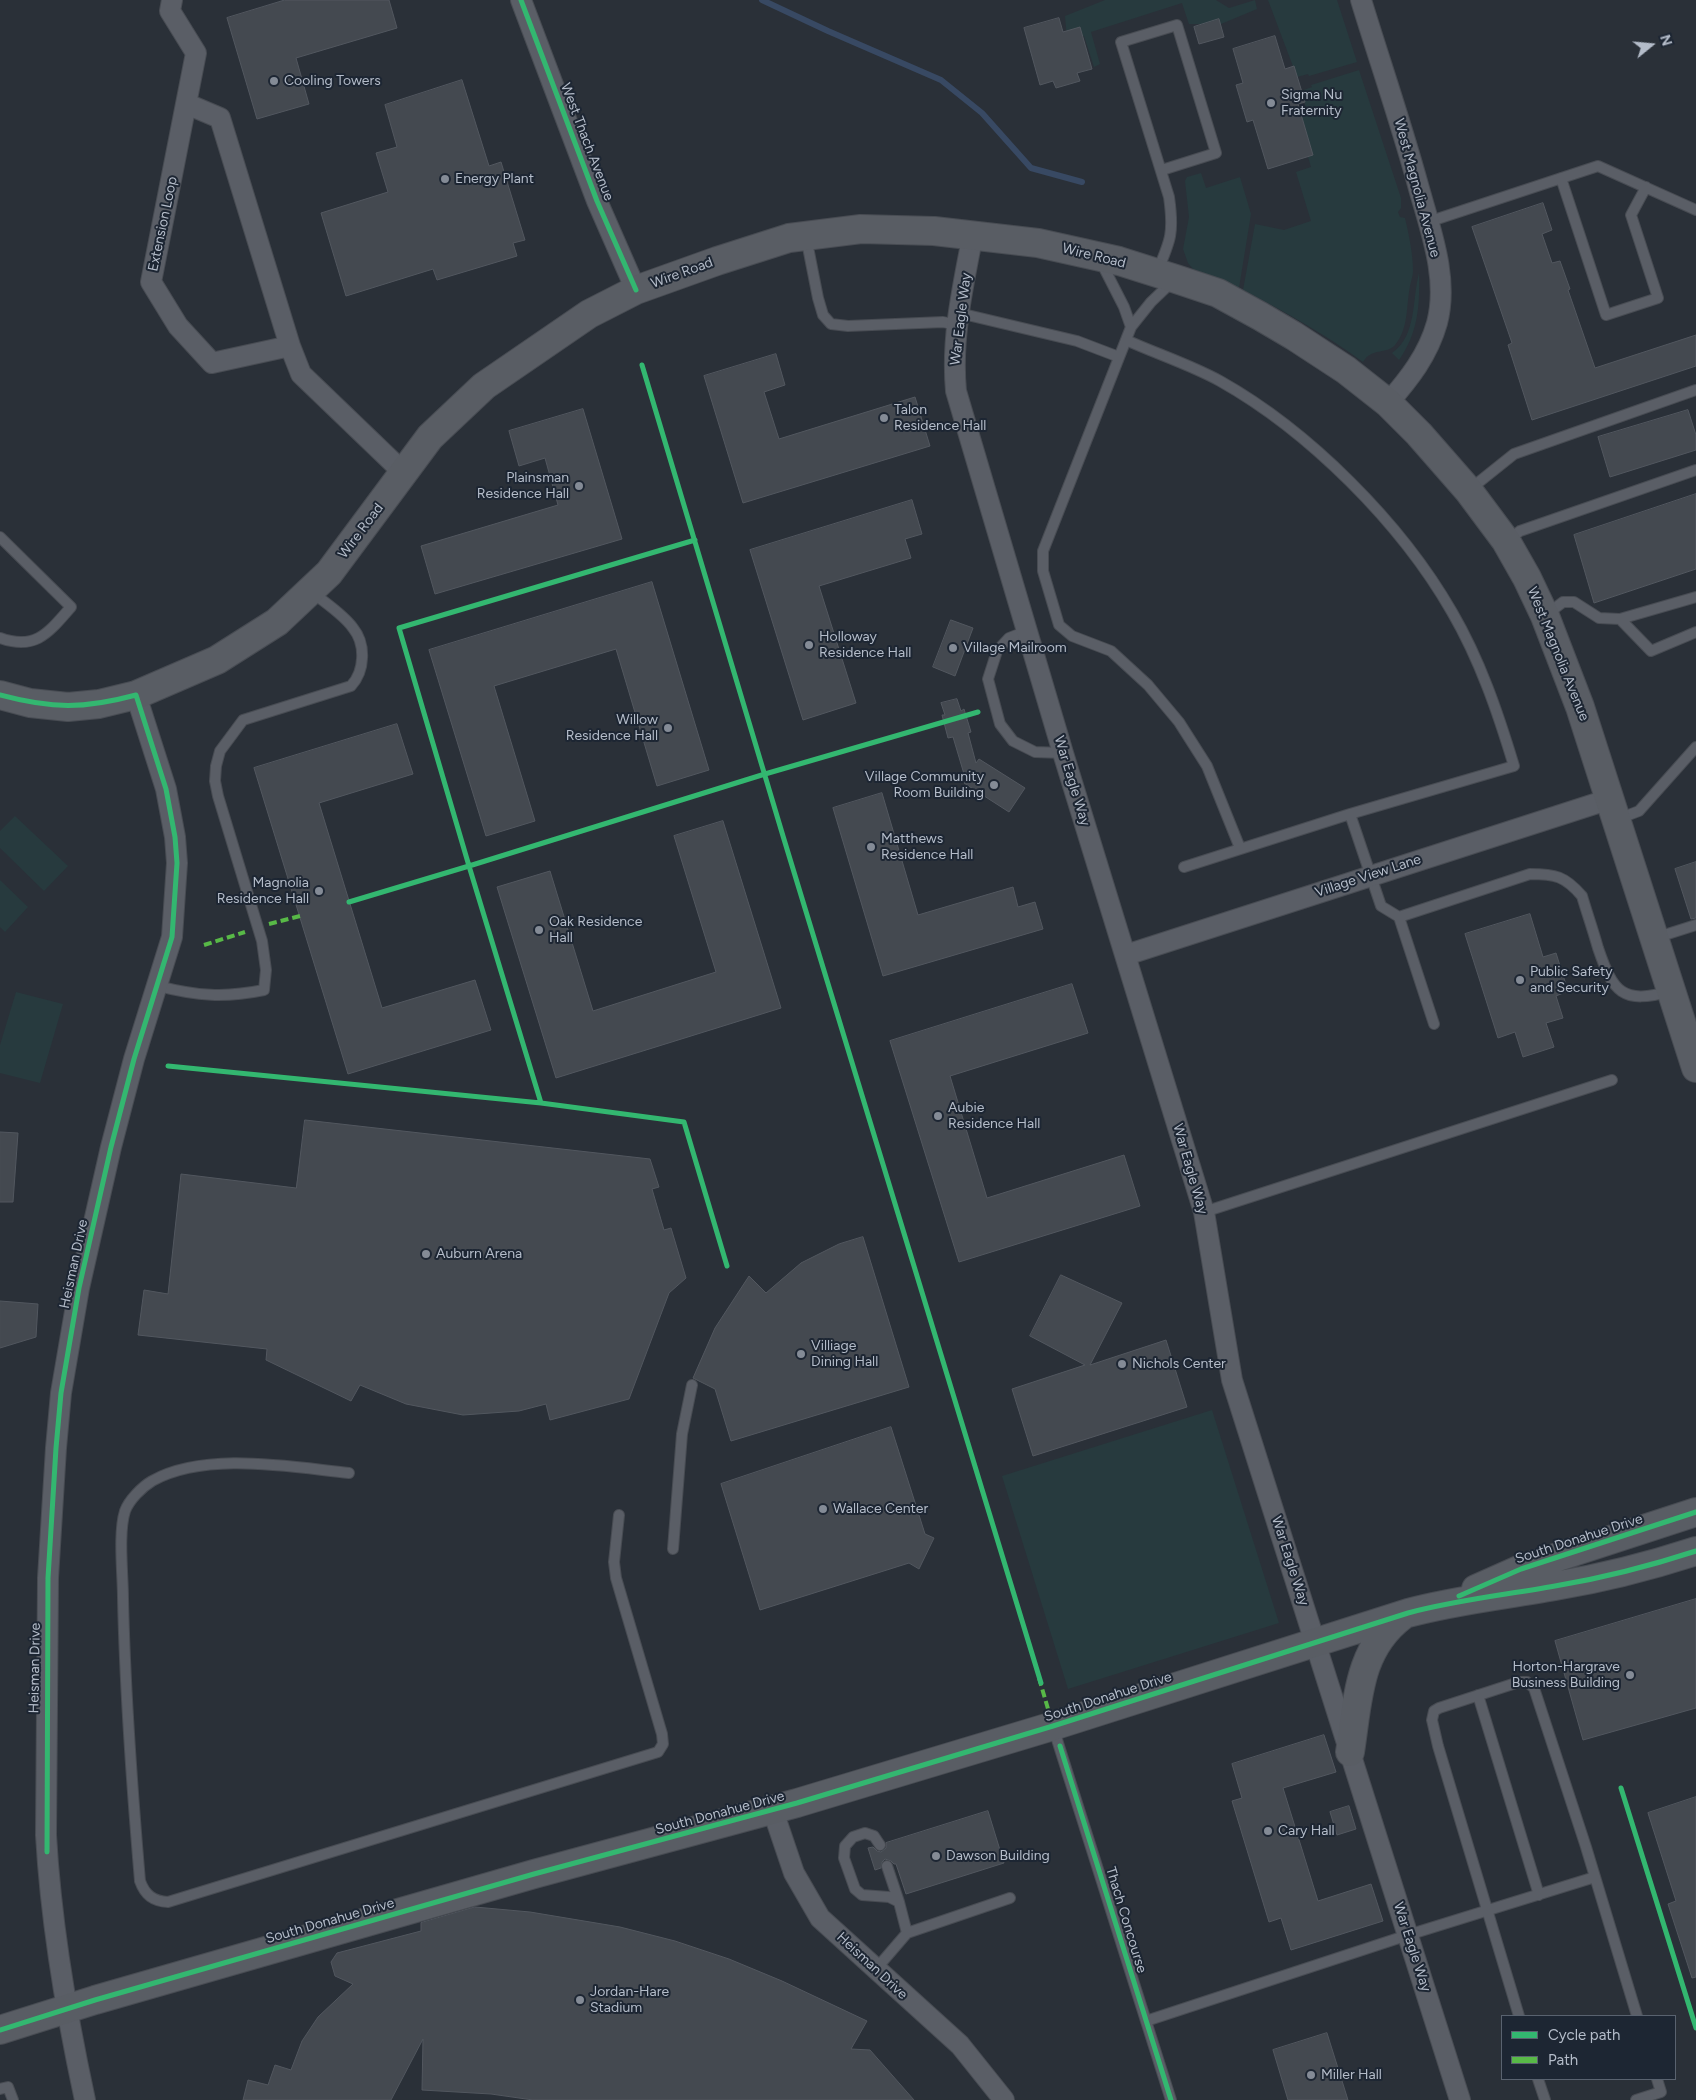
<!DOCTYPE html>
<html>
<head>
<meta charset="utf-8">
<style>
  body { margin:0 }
  #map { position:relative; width:1696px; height:2100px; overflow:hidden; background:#2a3038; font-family:Figtree,sans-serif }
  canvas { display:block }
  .legend { position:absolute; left:1501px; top:2015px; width:175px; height:65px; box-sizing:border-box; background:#1d2633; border:1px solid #59626f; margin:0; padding:6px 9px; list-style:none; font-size:15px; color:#b4bcc9 }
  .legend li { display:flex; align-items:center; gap:10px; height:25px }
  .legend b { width:25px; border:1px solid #59626f }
  .north { position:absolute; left:1626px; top:20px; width:50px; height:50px; -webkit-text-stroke:4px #1d2633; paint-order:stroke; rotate:73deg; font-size:14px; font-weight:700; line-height:20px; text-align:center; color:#b4bcc9 }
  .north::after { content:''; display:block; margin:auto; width:18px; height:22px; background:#b4bcc9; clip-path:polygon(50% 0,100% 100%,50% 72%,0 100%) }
</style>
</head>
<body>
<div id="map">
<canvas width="1696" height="2100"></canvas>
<ul class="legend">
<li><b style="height:6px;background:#33b770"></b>Cycle path</li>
<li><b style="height:6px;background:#58b947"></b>Path</li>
</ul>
<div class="north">N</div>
</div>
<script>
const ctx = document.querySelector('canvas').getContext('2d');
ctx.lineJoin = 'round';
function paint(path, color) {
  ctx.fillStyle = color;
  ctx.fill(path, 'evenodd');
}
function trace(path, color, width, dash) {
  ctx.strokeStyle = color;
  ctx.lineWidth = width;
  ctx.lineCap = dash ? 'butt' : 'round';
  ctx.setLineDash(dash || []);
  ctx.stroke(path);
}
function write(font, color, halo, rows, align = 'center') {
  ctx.font = font + ' Figtree,sans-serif';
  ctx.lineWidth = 4;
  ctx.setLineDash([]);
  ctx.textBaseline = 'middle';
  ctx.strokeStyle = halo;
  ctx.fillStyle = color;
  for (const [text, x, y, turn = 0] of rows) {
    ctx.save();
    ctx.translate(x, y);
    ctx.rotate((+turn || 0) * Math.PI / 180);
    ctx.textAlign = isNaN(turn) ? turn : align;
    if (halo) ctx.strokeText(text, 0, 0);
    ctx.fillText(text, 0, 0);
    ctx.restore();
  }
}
paint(new Path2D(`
  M1105,0H1216L1229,8L1255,0L1257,9L1221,24H1189L1182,3L1091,32L1100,64L1094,67L1084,36L1067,39L1065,16Z
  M1268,0H1337L1357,62L1309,76L1308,74L1297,77Z
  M1359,70L1401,198V208L1398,212L1400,217L1405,218C1409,235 1413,254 1413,271C1413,276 1411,281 1410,286C1406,306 1409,328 1395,345C1386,355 1372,347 1363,362C1325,334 1285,312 1243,290L1255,224L1284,230L1311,221L1296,172L1311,167L1308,157L1313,155L1300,111L1309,117L1301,91L1312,87L1311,85Z
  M1201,173L1206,188L1240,177L1251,214L1239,288L1193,269L1188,263L1183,249L1189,217L1185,181L1187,177Z
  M1419,273C1420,306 1418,333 1399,360L1392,353C1417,336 1412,299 1419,273Z
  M15,816L68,866L44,891L0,848V831Z
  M0,880L28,907L5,932L0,927Z
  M16,992L63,1004L40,1083L0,1073V1045Z
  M1212,1410L1279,1623L1068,1689L1002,1476Z`), '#273a3e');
trace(new Path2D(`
  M762,0L828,31L941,80L982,113L1031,168L1082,182`), '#384963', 6);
const building = new Path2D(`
  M285,0H389L397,28L296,58L309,104L257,119L227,18Z
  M1059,18L1063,32L1080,27L1092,69L1077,73L1080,81L1056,88L1053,81L1040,85L1024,28Z
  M1219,19L1224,37L1199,44L1194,27Z
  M1275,36L1285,69L1294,66L1305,102L1298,104L1313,155L1268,169L1253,120L1247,122L1236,85L1243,83L1233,49Z
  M462,80L489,166L501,162L525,240L513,243L517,256L437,280L433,269L346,296L321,213L388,192L376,153L397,147L385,105Z
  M1543,203L1552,230L1542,234L1552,263L1560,261L1570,289L1568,290L1595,368L1696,335V366L1532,420L1508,345L1512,343L1472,227Z
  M776,354L785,385L764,392L779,439L915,397L930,446L743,503L704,376Z
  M583,409L622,539L435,594L421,546L558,505L545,458L519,466L509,431Z
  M1688,410L1696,435V450L1610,477L1598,437Z
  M1696,494V569L1594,603L1574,535Z
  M912,500L922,534L905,539L911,558L819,586L856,703L803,720L750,550Z
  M652,582L709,770L657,786L616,649L494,686L535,821L486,836L429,650Z
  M951,620L973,628L955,676L933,667Z
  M957,699L961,711L964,709L971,732L968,733L976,763L979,759L1025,788L1009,812L964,783L971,772L964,774L953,737L948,738L942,715H945L941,703Z
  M397,724L413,774L319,803L382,1008L475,980L491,1030L348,1074L254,768Z
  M882,793L918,915L1013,887L1018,907L1035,902L1043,929L883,976L833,808Z
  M723,821L781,1008L556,1078L497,887L550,871L593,1011L716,972L674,836Z
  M1696,862V918L1691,919L1675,869Z
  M1530,914L1543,957L1556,953L1568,991L1556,996L1563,1018L1546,1023L1554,1047L1523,1057L1515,1032L1498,1038L1465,934Z
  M1072,984L1088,1033L950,1076L987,1198L1124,1155L1140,1206L959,1262L890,1041Z
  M305,1120L650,1159L659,1187L652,1189L664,1230L671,1228L686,1278L669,1293L629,1399L550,1420L546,1404L519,1411L463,1415L406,1404L360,1385L351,1401L266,1360L267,1349L138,1335L144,1290L168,1294L181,1174L296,1188Z
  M0,1132L18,1133L13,1202H0Z
  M863,1237L909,1387L731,1441L715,1389L693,1378L715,1328L749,1276L766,1293L801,1263L839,1244Z
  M1061,1275L1122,1303L1090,1365L1166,1340L1187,1407L1033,1456L1012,1389L1085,1365L1030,1336Z
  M0,1301L38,1304L36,1337L0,1348Z
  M891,1427L925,1534L934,1538L919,1569L909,1563L760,1610L721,1484Z
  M1696,1599V1708L1583,1740L1555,1641Z
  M1324,1735L1336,1772L1283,1788L1318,1901L1371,1884L1383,1921L1291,1950L1281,1918L1269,1922L1232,1801L1242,1798L1232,1764Z
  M1696,1797V1977L1692,1978L1668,1904L1676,1901L1648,1813Z
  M1349,1806L1356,1829L1337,1835L1330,1812Z
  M988,1811L1004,1863L906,1894L896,1864H894L891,1861L885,1859L882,1862L881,1868L875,1870L868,1848L873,1847L877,1851L881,1852L886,1848V1843Z
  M475,1907L530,1912L620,1927L675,1941L729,1959L782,1981L867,2021L851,2049L870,2050L914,2100H533L491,2094L422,2090L423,2039L391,2100H243L248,2080L268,2085L275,2065L291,2070L302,2041L318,2017L353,1984L335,1976L331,1962L337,1953L421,1931V1923Z
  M1327,2033L1348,2100H1288L1273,2050Z`);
paint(building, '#444950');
trace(building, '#52575f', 1);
const lane = new Path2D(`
  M1561,178L1606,315L1658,298L1631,215L1646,187
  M1428,222L1598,166L1696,210
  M806,237L818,298L823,315L831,324L848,326L943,322L957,325
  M1100,260L1124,307L1131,327
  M1157,272C1171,240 1174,232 1169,197L1121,42L1177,25L1216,153L1162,170
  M1173,281L1151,302L1131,327L1043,551V571L1059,625L1072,636L1111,651L1148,685L1179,722L1207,766L1240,848
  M959,313L1077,341L1119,357
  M1126,340C1157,354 1191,365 1220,381C1309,431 1401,523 1452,612C1480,660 1498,713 1514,766L1350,814L1184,867
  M1469,490L1514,454L1696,390
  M0,537L71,607C49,632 36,651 0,638
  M1508,540L1520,531L1696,470
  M1546,615L1563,602H1574L1599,618L1620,619L1696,597
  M1620,619L1651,651L1696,632
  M1027,631L1009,638L997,651L988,679L1000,724L1013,741L1035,752L1063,753
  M1350,814L1381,906L1399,917
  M1618,819L1639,811L1696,747
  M1655,938L1696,925
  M158,986C197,996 225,998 264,990L266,970L262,941L218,796L215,781L216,766L220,751L243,720L351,686C365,671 366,644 353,628C343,614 325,603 312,592
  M1434,1024L1399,917L1530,874C1555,874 1565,876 1582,896C1587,913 1593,930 1598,948C1613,992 1622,1005 1671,991
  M1204,1212L1612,1080
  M349,1473C290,1467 206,1451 152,1481C142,1487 129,1500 125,1511C118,1533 123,1575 123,1598C125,1693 132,1787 140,1881C145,1895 153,1901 168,1902L658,1752L663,1744L662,1734L616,1578L614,1562L619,1515
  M673,1549L682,1434L692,1385
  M1478,1695L1539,1895
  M1053,1727L1171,2100
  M880,1845L874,1836L865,1833L853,1837L845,1846L844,1858L855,1889L862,1895L889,1897L899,1902L907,1933
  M887,1866L899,1902
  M876,1969L907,1933L1010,1898
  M1519,2016L1438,1746L1432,1720L1434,1711L1439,1708L1519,1682H1527L1534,1688L1586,1847L1637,2016
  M1146,2021L1408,1935L1595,1877
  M1538,2079L1545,2100
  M0,2089L8,2087L13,2100
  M1636,2100L1661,2092L1657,2079`);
const street = new Path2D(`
  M172,0L170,11L196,53L151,282L178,326L212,363L290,346
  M521,0L597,201L636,290
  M1361,0C1380,62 1401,123 1418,185C1430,229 1449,278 1437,323C1428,355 1409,379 1388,403
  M187,104L220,118L290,346L301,374L404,473
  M973,234C963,286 951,338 956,391L1063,753L1204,1212L1232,1380L1460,2100
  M1126,955L1610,799
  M773,1811L794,1873L820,1918L960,2045L1004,2100
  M85,2100C66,2012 51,1924 46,1835L48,1578L56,1448L61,1393L79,1288L111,1147L134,1059L172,937L177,863L175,837L166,789L136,695`);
const secondary = new Path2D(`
  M0,695L30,703L68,707L99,704L136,695L217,660L277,622L329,573L430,437L484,386L589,314L636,290L717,261L789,238L861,229L934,231L1038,243L1119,261L1176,279L1218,293L1260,316L1294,336L1346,370L1388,403L1419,434L1468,490L1506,541L1527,578L1545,616L1580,707L1696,1068
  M1476,1589L1521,1569L1696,1512
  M1350,1752C1358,1702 1357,1650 1402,1616
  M0,2030L95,2000L534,1874L797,1803L1053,1726L1408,1613C1456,1600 1505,1595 1555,1586C1603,1578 1650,1566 1696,1551`);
trace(lane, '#484c53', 12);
trace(street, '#484c53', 22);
trace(secondary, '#484c53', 30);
trace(lane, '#5a5e66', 10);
trace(street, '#5a5e66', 20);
trace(secondary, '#595d64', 28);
trace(new Path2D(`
  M269,924L300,916
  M204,945L245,932
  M1039,1678L1053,1726`), '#58b947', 4, [8, 4]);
trace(new Path2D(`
  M521,0L597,201L636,290
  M642,365L783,836L1041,1683
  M695,540L399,628L469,866L765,774L978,712
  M0,695C52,709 84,709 136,695L166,789L175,837L177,863L172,937L134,1059L111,1147L79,1288L61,1393L56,1448L48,1578L47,1852
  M349,902L469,866L541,1103L684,1122L727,1266
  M168,1066L541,1103
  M1459,1596L1521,1569L1696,1512
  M1060,1746L1171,2100
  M1621,1788L1696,2028
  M0,2030L95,2000L534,1874L797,1803L1053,1726L1408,1613C1456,1600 1505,1595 1555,1586C1603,1578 1650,1566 1696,1551`), '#33b770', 5);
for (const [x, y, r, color] of [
  [274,81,5,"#848b96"],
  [1271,103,5,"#848b96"],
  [445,179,5,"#848b96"],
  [884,418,5,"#848b96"],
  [579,486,5,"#848b96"],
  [809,645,5,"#848b96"],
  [953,648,5,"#848b96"],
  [668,728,5,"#848b96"],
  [994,785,5,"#848b96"],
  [871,847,5,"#848b96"],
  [319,891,5,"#848b96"],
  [539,930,5,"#848b96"],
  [1520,980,5,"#848b96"],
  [938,1116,5,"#848b96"],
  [426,1254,5,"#848b96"],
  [801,1354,5,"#848b96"],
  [1122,1364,5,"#848b96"],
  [823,1509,5,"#848b96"],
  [1630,1675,5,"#848b96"],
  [1268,1831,5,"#848b96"],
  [936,1856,5,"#848b96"],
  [580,2000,5,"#848b96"],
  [1311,2075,5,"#848b96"]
]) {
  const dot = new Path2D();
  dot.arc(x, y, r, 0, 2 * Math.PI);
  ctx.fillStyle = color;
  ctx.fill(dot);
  trace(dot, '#1d2633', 2);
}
write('14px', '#b4bcc9', '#1d2633', [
  ["Cooling Towers",284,81],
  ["Sigma Nu",1281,95],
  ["Fraternity",1281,111],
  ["Energy Plant",455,179],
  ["Talon",894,410],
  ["Residence Hall",894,426],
  ["Plainsman",569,478,"right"],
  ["Residence Hall",569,494,"right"],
  ["Holloway",819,637],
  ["Residence Hall",819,653],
  ["Village Mailroom",963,648],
  ["Willow",658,720,"right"],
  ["Residence Hall",658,736,"right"],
  ["Village Community",984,777,"right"],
  ["Room Building",984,793,"right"],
  ["Matthews",881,839],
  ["Residence Hall",881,855],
  ["Magnolia",309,883,"right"],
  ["Residence Hall",309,899,"right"],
  ["Oak Residence",549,922],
  ["Hall",549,938],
  ["Public Safety",1530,972],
  ["and Security",1530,988],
  ["Aubie",948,1108],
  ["Residence Hall",948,1124],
  ["Auburn Arena",436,1254],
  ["Villiage",811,1346],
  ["Dining Hall",811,1362],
  ["Nichols Center",1132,1364],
  ["Wallace Center",833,1509],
  ["Horton-Hargrave",1620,1667,"right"],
  ["Business Building",1620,1683,"right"],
  ["Cary Hall",1278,1831],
  ["Dawson Building",946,1856],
  ["Jordan-Hare",590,1992],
  ["Stadium",590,2008],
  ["Miller Hall",1321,2075]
], 'left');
write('14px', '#b4bcc9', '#1d2633', [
  ["West Thach Avenue",587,142,69],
  ["West Magnolia Avenue",1417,188,75],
  ["Extension Loop",163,224,-78],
  ["Wire Road",1094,256,14],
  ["Wire Road",682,273,-20],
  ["War Eagle Way",961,319,-83],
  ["Wire Road",361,531,-53],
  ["West Magnolia Avenue",1558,654,68],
  ["War Eagle Way",1072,781,73],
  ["Village View Lane",1368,876,-18],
  ["War Eagle Way",1190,1169,74],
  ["Heisman Drive",74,1264,-78],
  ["South Donahue Drive",1579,1539,-18],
  ["War Eagle Way",1290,1561,72],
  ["Heisman Drive",35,1668,-89],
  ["South Donahue Drive",1108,1697,-18],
  ["South Donahue Drive",720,1813,-15],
  ["Thach Concourse",1126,1920,73],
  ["South Donahue Drive",330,1921,-16],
  ["War Eagle Way",1412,1947,72],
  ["Heisman Drive",872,1966,43]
]);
</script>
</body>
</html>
